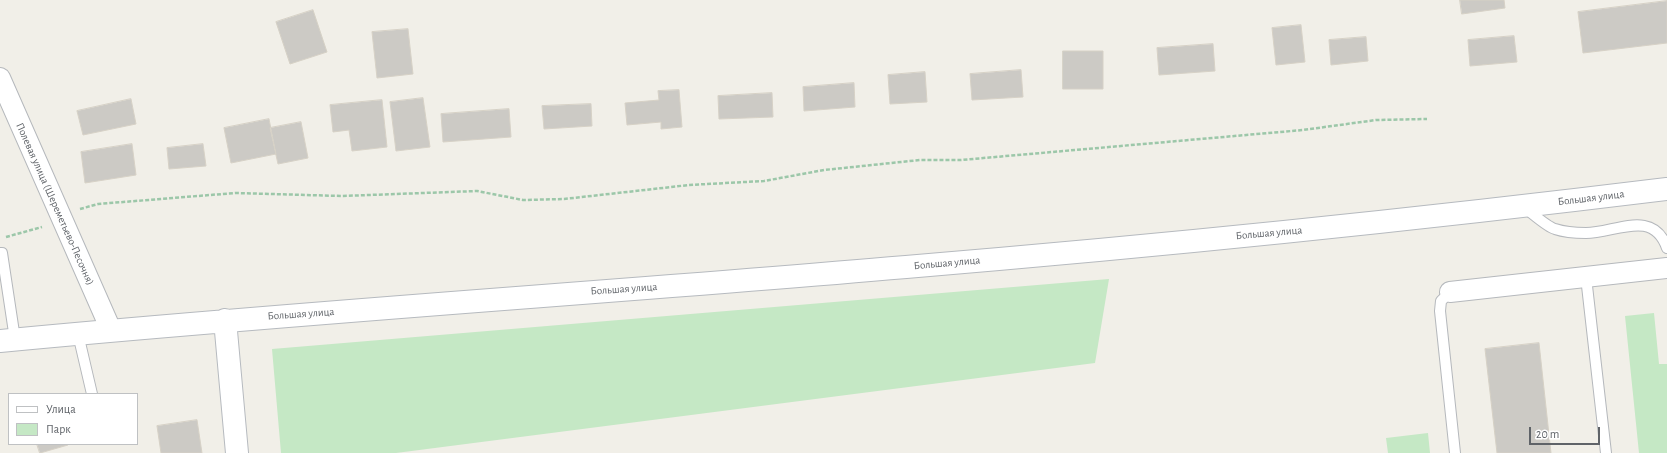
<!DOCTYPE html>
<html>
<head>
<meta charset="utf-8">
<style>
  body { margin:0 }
  #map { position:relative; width:1667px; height:453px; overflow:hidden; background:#f1efe8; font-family:"Alegreya Sans",sans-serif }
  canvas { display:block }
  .legend { position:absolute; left:8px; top:393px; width:130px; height:52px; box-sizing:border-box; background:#fff; border:1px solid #bfc1c3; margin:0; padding:5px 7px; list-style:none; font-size:12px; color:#5f6368 }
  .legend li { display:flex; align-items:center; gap:8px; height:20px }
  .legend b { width:20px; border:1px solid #bfc1c3 }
  .scale { position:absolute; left:1529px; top:427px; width:71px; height:18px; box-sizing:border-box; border:2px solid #5f6368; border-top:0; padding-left:5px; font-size:12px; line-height:14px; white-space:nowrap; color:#5f6368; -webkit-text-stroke:3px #fff; paint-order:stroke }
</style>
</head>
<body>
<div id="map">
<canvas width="1667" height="453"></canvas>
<ul class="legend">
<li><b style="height:5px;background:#fff"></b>Улица</li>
<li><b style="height:11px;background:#c5e8c5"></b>Парк</li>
</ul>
<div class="scale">20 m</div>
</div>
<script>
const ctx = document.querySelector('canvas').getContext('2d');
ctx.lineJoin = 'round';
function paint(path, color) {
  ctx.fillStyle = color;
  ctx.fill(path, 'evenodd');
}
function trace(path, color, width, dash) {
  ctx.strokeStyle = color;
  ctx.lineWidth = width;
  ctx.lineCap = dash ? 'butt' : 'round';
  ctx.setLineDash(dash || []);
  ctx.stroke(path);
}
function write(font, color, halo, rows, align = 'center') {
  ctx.font = font + ' "Alegreya Sans",sans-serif';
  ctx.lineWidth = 4;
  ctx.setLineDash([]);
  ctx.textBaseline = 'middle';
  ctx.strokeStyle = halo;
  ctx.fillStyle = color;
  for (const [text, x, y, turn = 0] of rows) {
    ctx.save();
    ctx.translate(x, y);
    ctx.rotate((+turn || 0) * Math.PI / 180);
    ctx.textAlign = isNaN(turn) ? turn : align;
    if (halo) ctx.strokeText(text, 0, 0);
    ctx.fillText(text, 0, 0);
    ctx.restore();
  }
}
paint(new Path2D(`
  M1109,279L1095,363L396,453H281L272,349Z
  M1654,313L1659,364H1667V453H1639L1625,316Z
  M1428,433L1430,453H1388L1386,438Z`), '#c5e8c5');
const building = new Path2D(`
  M1460,0H1504L1505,8L1462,14Z
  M1667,1V43L1583,53L1578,12Z
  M313,10L327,52L290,64L276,22Z
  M1301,25L1305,62L1276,65L1272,28Z
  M408,29L413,74L377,78L372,32Z
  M1514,36L1517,62L1470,66L1468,40Z
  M1366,37L1368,61L1331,65L1329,40Z
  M1213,44L1215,71L1159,75L1157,48Z
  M1063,51H1103V89H1063Z
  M1021,70L1023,97L972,100L970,74Z
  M925,72L927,102L890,104L888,75Z
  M854,83L855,107L804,111L803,87Z
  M679,90L682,127L661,129V122L627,125L625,103L659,100L658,91Z
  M772,93L773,117L719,119L718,96Z
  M423,98L430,147L396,151L390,102Z
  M131,99L136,124L83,135L77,111Z
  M382,100L387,147L352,151L349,130L333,132L330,105Z
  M591,104L592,126L544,129L542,106Z
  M509,109L511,137L443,142L441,114Z
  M269,119L276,154L231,163L224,128Z
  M301,122L308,158L278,164L270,128Z
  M132,144L136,175L85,183L81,152Z
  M203,144L206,166L169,169L167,148Z
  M1539,343L1551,453H1497L1485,349Z
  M197,420L202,453H161L157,426Z
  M37,444H68V445L40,453Z`);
paint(building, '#cccac5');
trace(building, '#d6d1c6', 1);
const lane = new Path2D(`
  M1525,208C1532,213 1547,227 1555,229C1564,232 1576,233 1586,233C1615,233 1653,208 1667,248
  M0,253H2L15,339
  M1586,277L1606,453
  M1450,292L1441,301L1440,311L1455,453
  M78,334L92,394`);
const street = new Path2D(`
  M0,78L111,330
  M1450,292L1667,268`);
const secondary = new Path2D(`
  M225,320L237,453
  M0,341C302,312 604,293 906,267C1160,246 1414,220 1667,189`);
trace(lane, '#b5b8bc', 12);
trace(street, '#b5b8bc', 22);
trace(secondary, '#b6babf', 24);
trace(new Path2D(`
  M80,209L98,204L235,193L342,196L477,191L523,200L564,199L689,185L764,181L824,170L920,160H961L1303,130L1376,120L1427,119
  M6,237L42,227`), '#9cc7a9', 2.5, [4, 2]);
trace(lane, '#fff', 10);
trace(street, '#fff', 20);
trace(secondary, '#fff', 22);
write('11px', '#5f6368', '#fff', [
  ["Большая улица",1591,198,-7],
  ["Полевая улица (Шереметьево-Песочня)",55,204,66],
  ["Большая улица",1269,233,-5],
  ["Большая улица",947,263,-5],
  ["Большая улица",624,289,-4],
  ["Большая улица",301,314,-4]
]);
</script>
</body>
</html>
